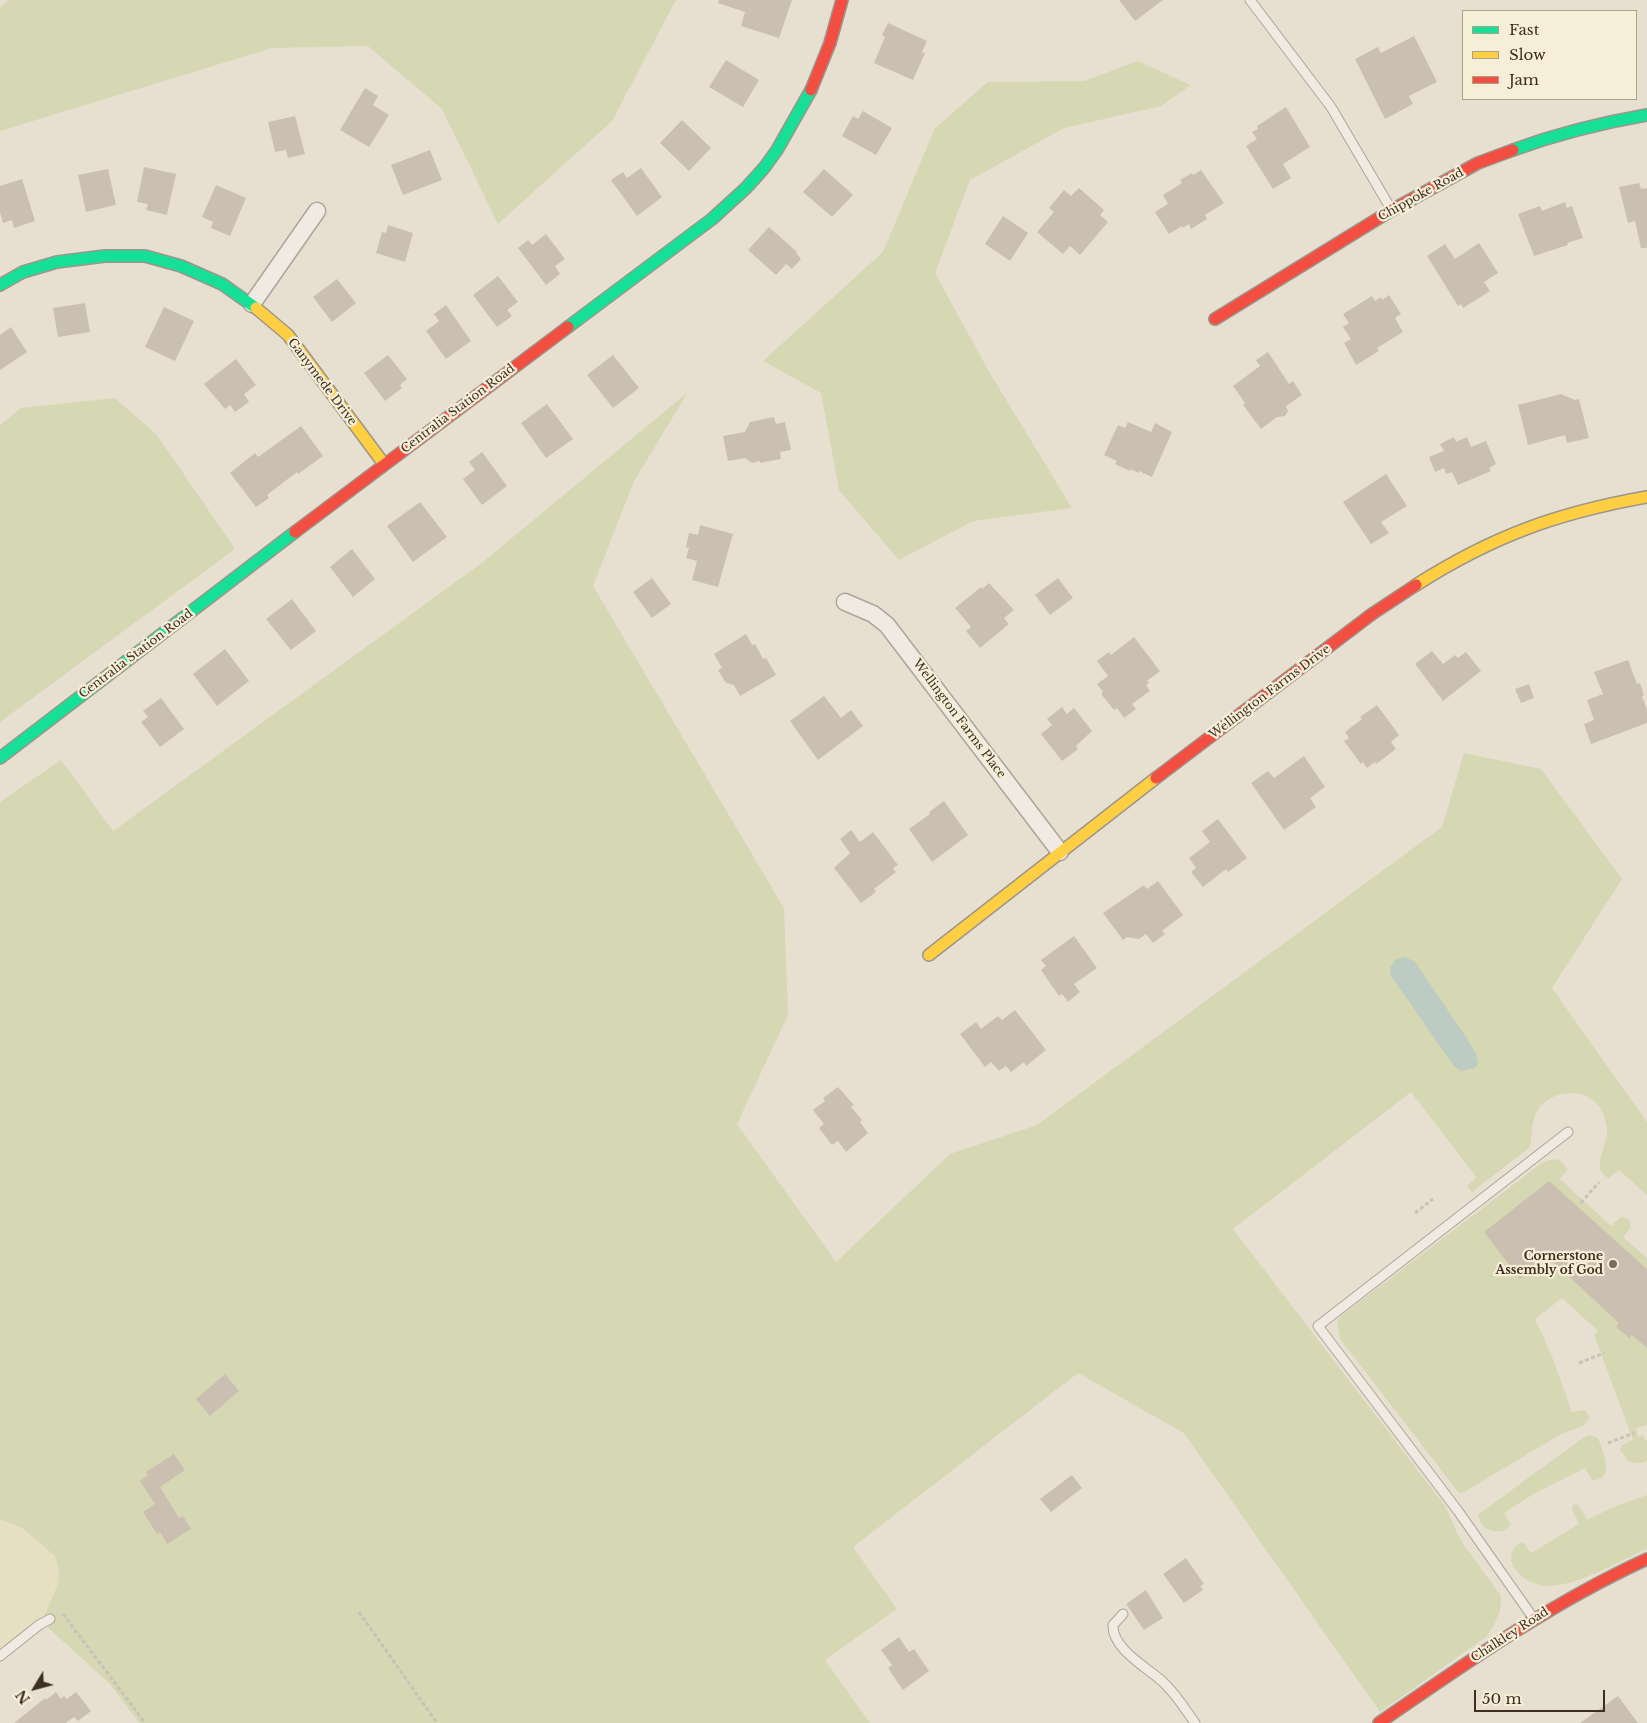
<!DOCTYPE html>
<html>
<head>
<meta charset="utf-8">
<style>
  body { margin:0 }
  #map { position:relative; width:1647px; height:1723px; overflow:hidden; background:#e7e0d1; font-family:"Libre Baskerville",serif }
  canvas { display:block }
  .legend { position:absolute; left:1462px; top:10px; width:175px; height:90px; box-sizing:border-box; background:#f7eed8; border:1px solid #ada18e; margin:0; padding:6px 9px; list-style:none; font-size:15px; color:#3d2e20 }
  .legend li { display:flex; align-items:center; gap:10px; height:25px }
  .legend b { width:25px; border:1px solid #ada18e }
  .north { position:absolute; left:10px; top:1663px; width:50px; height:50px; -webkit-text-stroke:4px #f7eed8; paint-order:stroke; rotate:233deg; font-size:14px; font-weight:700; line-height:20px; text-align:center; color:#3d2e20 }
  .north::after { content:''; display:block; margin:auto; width:18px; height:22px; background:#3d2e20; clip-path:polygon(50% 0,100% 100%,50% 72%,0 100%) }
  .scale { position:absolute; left:1474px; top:1690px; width:131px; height:22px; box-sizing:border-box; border:2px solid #3d2e20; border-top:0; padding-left:6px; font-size:15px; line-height:18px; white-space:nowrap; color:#3d2e20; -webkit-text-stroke:4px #f7eed8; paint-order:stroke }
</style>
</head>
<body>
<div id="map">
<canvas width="1647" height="1723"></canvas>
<ul class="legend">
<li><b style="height:6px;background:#16e098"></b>Fast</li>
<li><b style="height:6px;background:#ffcf43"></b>Slow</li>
<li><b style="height:6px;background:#f24e42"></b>Jam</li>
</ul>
<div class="north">N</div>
<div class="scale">50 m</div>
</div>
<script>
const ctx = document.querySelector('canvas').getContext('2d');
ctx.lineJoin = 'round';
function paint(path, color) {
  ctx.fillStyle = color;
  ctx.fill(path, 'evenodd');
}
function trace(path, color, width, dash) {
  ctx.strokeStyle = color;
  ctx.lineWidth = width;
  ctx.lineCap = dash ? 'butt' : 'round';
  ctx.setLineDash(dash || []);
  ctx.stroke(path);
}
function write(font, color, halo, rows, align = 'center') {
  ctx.font = font + ' "Libre Baskerville",serif';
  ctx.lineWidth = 4.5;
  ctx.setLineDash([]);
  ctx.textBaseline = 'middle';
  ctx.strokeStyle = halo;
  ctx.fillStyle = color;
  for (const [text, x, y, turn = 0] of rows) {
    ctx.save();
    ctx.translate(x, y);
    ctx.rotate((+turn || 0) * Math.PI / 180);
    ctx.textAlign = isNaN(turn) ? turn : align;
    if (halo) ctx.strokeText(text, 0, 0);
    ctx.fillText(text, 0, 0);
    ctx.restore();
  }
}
paint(new Path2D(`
  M0,1519L22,1528L55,1556L59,1569L58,1584L42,1622L0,1654Z`), '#e6dfc2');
paint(new Path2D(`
  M8,0H676L612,121L498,224L442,109L368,46L272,48L0,131V8Z
  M1137,61L1191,85L1161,106L1064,128L970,180L935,273L988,370L1072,508L973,521L899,560L839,490L821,393L763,361L883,252L935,128L988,82L1085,81Z
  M688,392L634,481L593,586L784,908L788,1015L737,1124L836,1262L950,1154L1037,1125L1442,827L1464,753L1541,769L1622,879L1552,988L1647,1122V1195L1619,1170L1609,1178C1590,1171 1606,1147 1607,1134C1607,1126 1605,1118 1602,1111C1590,1087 1551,1088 1538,1110C1530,1124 1533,1133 1530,1147L1472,1192L1467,1186L1477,1178L1411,1092L1233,1229L1445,1506L1461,1541L1501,1596C1502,1613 1495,1624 1486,1637L1380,1712L1184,1433L1078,1373L853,1547L897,1609L825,1660L870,1723H139L110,1684L42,1622L58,1584L59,1569L55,1556L22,1528L0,1519V802L61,760L113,831L483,562Z
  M115,398L157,435L235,549L0,722V425L21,408Z
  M1556,1159L1560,1160L1568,1169L1560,1179L1611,1226L1622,1216L1630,1221L1631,1227L1623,1237L1647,1258V1425L1636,1428L1638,1437L1643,1435L1645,1440H1647V1461L1639,1463L1629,1462L1620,1450L1622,1445L1633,1440L1594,1335L1598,1331L1562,1298L1535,1319L1551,1354L1572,1412L1585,1410L1589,1416V1419L1583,1426L1561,1434L1464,1492L1459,1493L1340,1339L1337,1322L1341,1316L1543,1162Z
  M1589,1435L1598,1438C1603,1451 1616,1481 1592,1480L1585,1468L1535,1493L1504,1513L1511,1525L1506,1530C1492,1534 1483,1530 1478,1516L1479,1514L1584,1437Z
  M1647,1495V1549C1618,1562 1581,1584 1550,1586C1529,1588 1496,1562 1519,1543H1524L1531,1553L1579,1524L1572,1510L1573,1505L1576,1504L1579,1506L1587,1520L1611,1508Z`), '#d6d7b3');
paint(new Path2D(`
  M1405,957L1415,962L1468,1040L1476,1054L1478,1064L1475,1068L1461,1071L1454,1066L1391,976L1390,968L1396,959Z`), '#bcccc2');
paint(new Path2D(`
  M719,0H792L779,38L741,26L745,12L718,3Z
  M1119,0H1163L1135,21Z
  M888,23L927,41L922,52L925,53L913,80L874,63L885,37L882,35Z
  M1414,36L1437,82L1409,96L1413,104L1385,119L1355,59L1378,47L1381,53Z
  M726,60L759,80L743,107L709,87Z
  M365,88L378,96L373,105L389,115L369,147L340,130Z
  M1286,107L1310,147L1283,164L1291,178L1273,189L1246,146L1257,139L1252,132L1258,129L1257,126Z
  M863,111L892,128L876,155L842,136L853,116L858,119Z
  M295,116L305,154L288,158L286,150L275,152L268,122Z
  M682,120L711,148L689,171L660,143Z
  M430,150L442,180L403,195L391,165Z
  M144,167L176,174L167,215L146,210L148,204L137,202Z
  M641,168L662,197L637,216L611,180L623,172L627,178Z
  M108,169L116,205L86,212L78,175Z
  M824,169L853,195L832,217L803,192Z
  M1201,170L1224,203L1205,215L1207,219L1191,229L1189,224L1183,228L1182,226L1169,234L1155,212L1168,204L1163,195L1182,183L1180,180L1192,173L1193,175Z
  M22,179L35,221L14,228L12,220L3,223L0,212V186Z
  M1639,183L1641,189L1647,188V248H1641L1635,221L1628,223L1619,187Z
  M216,185L246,198L230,236L211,228L213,222L202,217Z
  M1079,188L1104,210L1100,215L1108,222L1080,255L1070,246L1063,254L1037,232L1054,212L1049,208L1064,190L1071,196Z
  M1565,202L1567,208L1572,206L1583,238L1567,243L1568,245L1534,256L1518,214L1540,206L1542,211Z
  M1003,216L1028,233L1010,261L985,244Z
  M388,225L413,233L405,262L376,253L382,232L386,233Z
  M769,227L797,252L796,253L801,259L792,269L786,264L776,275L748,250Z
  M546,234L565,259L555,266L560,274L546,285L518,248L528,240L532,245Z
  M1479,243L1498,273L1484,282L1490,291L1463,308L1461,304L1458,306L1427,256L1445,244L1455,259Z
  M498,276L518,302L507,310L512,316L497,327L473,295Z
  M337,279L356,303L332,322L313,297Z
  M1389,295L1401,314L1395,318L1403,332L1377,348L1379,351L1356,365L1344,343L1351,339L1343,327L1349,323L1343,314L1372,296L1375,301L1381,297L1382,300Z
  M85,303L90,332L58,337L53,308Z
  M446,305L471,341L446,359L426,331L439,321L434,314Z
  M164,307L194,321L175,361L145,347Z
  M11,327L27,352L0,370V335Z
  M1268,352L1289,384L1293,381L1302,395L1286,406L1288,411L1285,416L1277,417L1261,429L1243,405L1245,403L1233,386L1260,366L1256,360Z
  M388,355L407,379L400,385L402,388L385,401L364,373Z
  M613,355L639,388L613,408L587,375Z
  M236,359L256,385L244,394L249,402L235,412L230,405L225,409L204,384Z
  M1561,394L1575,400L1579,399L1589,438L1567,443L1565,435L1528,445L1518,405Z
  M547,404L573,439L546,458L521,423Z
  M774,417L776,424L785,422L791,450L780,452L781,459L760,463V461L752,463L745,458L728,461L723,436L745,432L750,422Z
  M1128,422L1151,432L1155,423L1172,432L1152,477L1139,471V473L1130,469V471L1115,464L1117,461L1104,455L1118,425L1125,428Z
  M301,426L323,456L298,474L297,472L267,495L269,498L256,507L230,473L255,453L258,457Z
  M1454,437L1456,442L1467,437L1471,447L1486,441L1496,464L1489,468L1491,471L1458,485L1452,472L1446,474L1444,468L1435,472L1429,457L1444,451L1440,444Z
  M482,452L507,486L482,505L463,479L475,470L469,462Z
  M1386,474L1407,506L1381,522L1389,533L1371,544L1343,502Z
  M420,502L447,537L413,562L387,526Z
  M700,525L733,534L718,587L692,580L697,561L686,558L689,548L686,547L689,533L698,535Z
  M352,549L375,579L353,597L330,567Z
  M652,578L671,604L652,618L633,592Z
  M1058,578L1073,598L1050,615L1035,595Z
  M989,583L1014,610L1004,618L1009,624L980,648L966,631L971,627L955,608L981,587L982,589Z
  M292,599L316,631L291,650L266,619Z
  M746,634L752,645L755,644L763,659L766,658L776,675L740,696L734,685L726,683L718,670L722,668L714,654Z
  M1134,637L1160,671L1147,681L1149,683L1146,685L1150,691L1132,704L1136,709L1124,718L1117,708L1114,710L1101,694L1103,692L1097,684L1108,676L1097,661L1109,652L1111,655Z
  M225,649L249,681L217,706L193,674Z
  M1432,651L1443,664L1455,655L1458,658L1466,652L1481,671L1443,701L1415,664Z
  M1628,660L1637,684L1640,683L1644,696H1642L1647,710V723L1591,744L1584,724L1594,720L1587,700L1603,694L1594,672Z
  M1529,684L1534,698L1521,703L1515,689Z
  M824,696L841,718L851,710L863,726L818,760L790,721Z
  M161,698L184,729L160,747L141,722L148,717L143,711Z
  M1377,705L1399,735L1391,742L1396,749L1376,764L1375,762L1367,768L1363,762L1361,764L1344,741L1349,738L1345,732L1362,719L1360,717Z
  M1062,707L1067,714L1074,708L1092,731L1076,746L1078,749L1062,761L1041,734L1052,725L1047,719Z
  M1304,756L1325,787L1310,798L1316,807L1284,830L1251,783L1268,771L1274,778Z
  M944,801L968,835L932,862L909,829L930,814L929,812Z
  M1218,819L1247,858L1228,872L1226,869L1203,887L1191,872L1196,868L1189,858L1210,842L1202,831Z
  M851,830L860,842L873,832L898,865L893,868L896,872L874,889L876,892L861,903L834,868L850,853L840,839Z
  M1158,881L1183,915L1162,931L1165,934L1153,943L1146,934L1139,939L1127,937L1123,940L1103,913L1144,885L1147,889Z
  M1074,936L1097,968L1074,984L1080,992L1068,1002L1062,994L1059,996L1041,970L1046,966L1041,960Z
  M1015,1010L1046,1050L1026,1066L1024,1062L1011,1072L1006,1066L999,1071L991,1062L985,1067L960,1034L976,1022L981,1029L998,1016L1002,1020Z
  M838,1087L854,1105L851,1107L862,1120L860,1122L868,1133L846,1152L838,1141L832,1145L819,1128L824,1124L813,1110L825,1101L823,1098Z
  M1549,1181L1647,1269V1348L1632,1335L1629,1338L1622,1332L1616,1327L1619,1323L1548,1257L1520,1279L1484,1232Z
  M225,1374L239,1391L210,1416L196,1399Z
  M174,1454L185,1470L160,1487L179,1518L183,1516L191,1529L167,1544L160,1532L157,1534L143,1512L155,1504L140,1481L148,1475L146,1472Z
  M1072,1475L1082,1488L1051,1512L1040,1499Z
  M1186,1558L1204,1584L1200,1586L1203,1590L1184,1603L1163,1574Z
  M1146,1590L1163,1618L1144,1630L1126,1604Z
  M899,1637L909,1652L914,1649L929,1671L903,1690L888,1668L892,1665L881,1650Z
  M56,1692L61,1699L64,1696L67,1699L76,1692L91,1711L78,1721L74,1717L66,1723H14L45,1698L46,1700Z
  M1618,1696L1638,1723H1580Z`), '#cbbfb2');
const lane = new Path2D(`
  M1250,0L1331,107L1391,209
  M1123,1614L1113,1625C1112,1649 1148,1668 1163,1682C1176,1694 1185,1709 1195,1723
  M1534,1619L1458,1511L1318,1326L1568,1132
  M0,1656L39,1625L50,1619`);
const street = new Path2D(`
  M252,304L317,211
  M845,602L873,614L887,625L1060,852`);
const fast = new Path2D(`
  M1513,150C1557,134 1601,123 1647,115
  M0,285L23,272L57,262L105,256H145L181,266L222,284L256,308
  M568,327L712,219L746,188L764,168L777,150L811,90
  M0,758L295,532`);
const slow = new Path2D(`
  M256,308L288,335L384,464
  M1416,585C1493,536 1557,513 1647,497
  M929,955L1156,778`);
const jam = new Path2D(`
  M811,90L830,43L842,0
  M1215,319L1392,210L1478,163L1513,150
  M295,532L568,327
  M1156,778L1372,614L1416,585
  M1379,1723C1466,1663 1551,1603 1647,1559`);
trace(lane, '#ada599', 11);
trace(street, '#ada599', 19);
trace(fast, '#9c958a', 14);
trace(slow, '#9c958a', 14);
trace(jam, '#9c958a', 14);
trace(new Path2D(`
  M1581,1203L1599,1182
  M1415,1213L1433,1199
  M1579,1363L1604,1353
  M1608,1443L1634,1433
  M359,1612L437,1723
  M63,1614L145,1723`), '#c8c2b9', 3, [4, 2.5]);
trace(lane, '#efebe3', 9);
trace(street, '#efebe3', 16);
trace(fast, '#16e098', 11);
trace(slow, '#ffcf43', 11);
trace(jam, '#f24e42', 11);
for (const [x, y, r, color] of [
  [1613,1264,5,"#786c5e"]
]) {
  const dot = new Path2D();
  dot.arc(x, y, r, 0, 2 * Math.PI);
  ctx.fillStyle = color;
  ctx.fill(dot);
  trace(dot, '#f7eed8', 2);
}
write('12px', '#3d2e20', '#f7eed8', [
  ["Chippoke Road",1421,195,-29],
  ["Ganymede Drive",322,382,53],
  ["Centralia Station Road",458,409,-37],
  ["Centralia Station Road",136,654,-37],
  ["Wellington Farms Drive",1270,692,-37],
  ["Wellington Farms Place",959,719,53],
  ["Chalkley Road",1510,1635,-33]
]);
write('bold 12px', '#3d2e20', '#f7eed8', [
  ["Cornerstone",1603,1257],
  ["Assembly of God",1603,1271]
], 'right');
</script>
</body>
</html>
